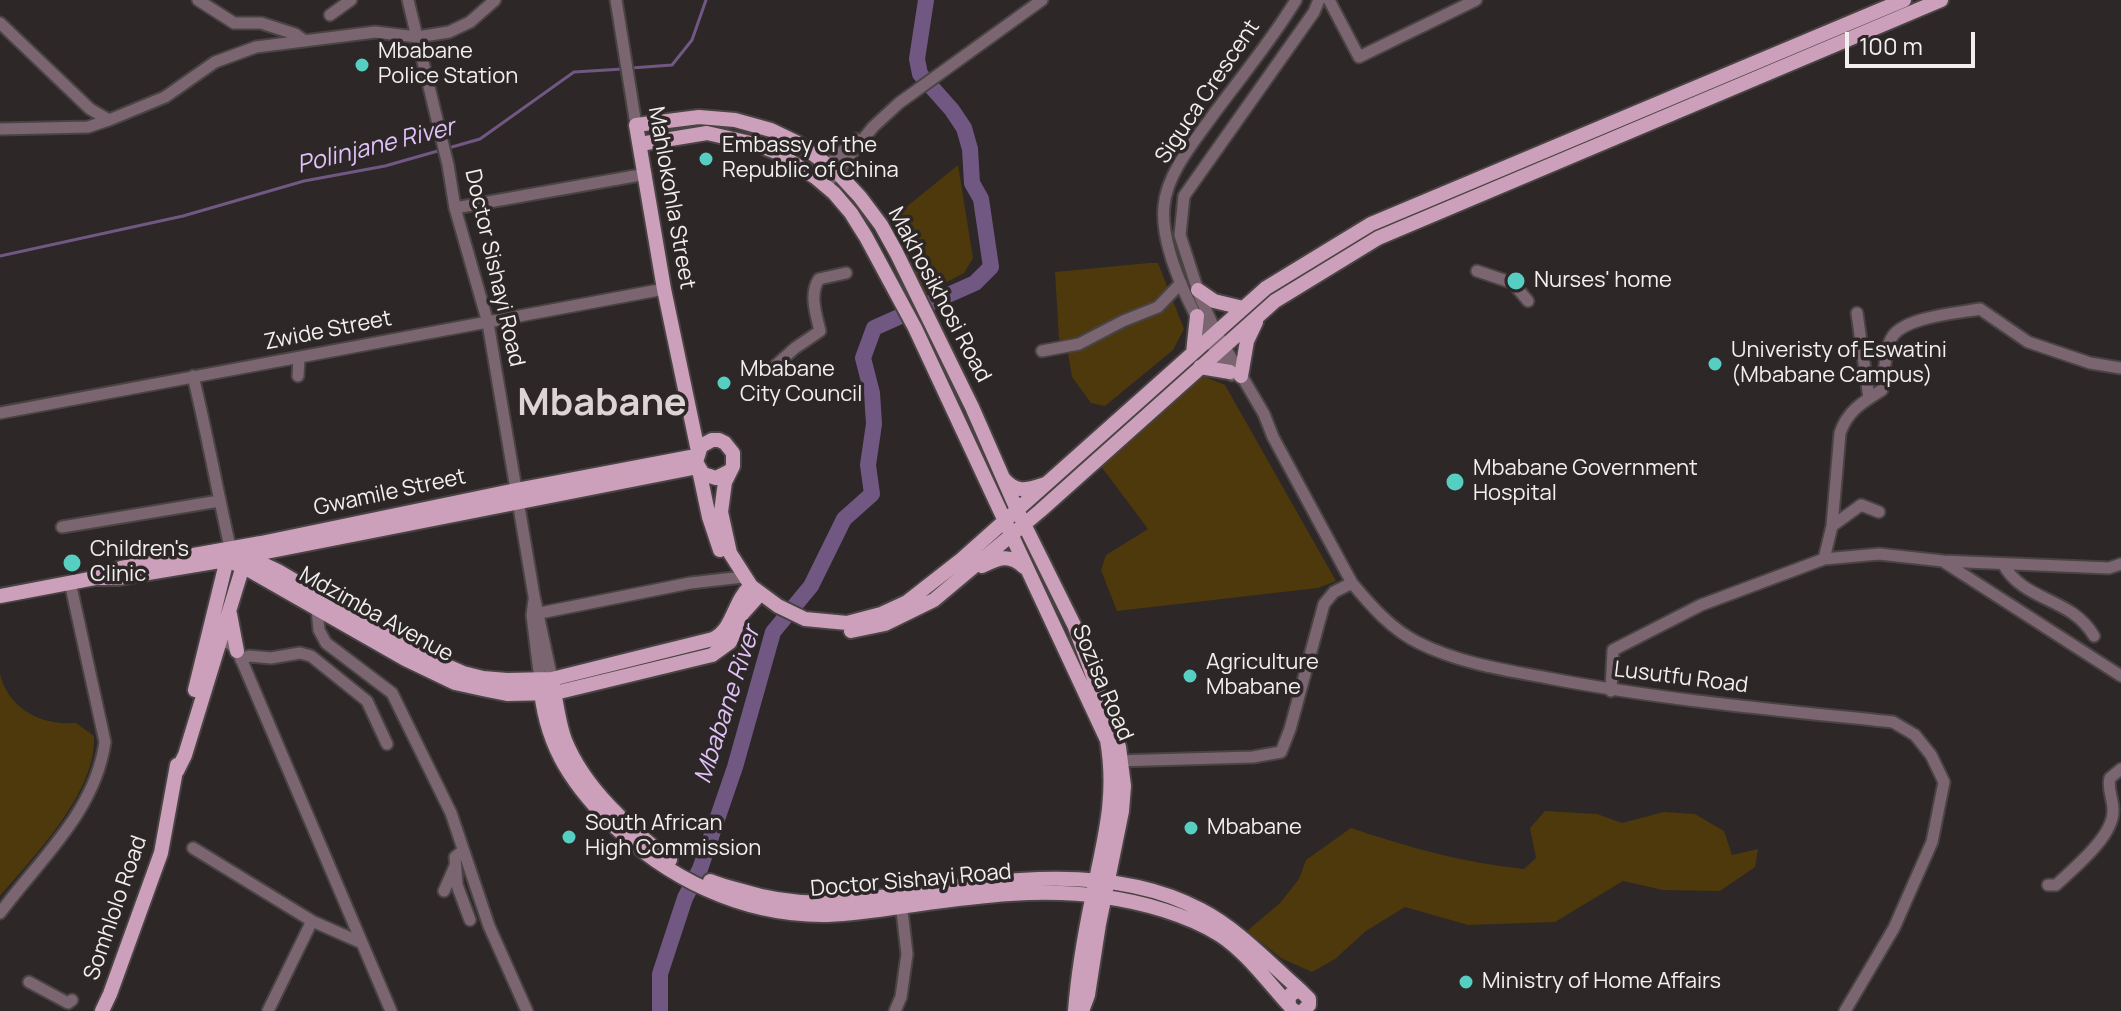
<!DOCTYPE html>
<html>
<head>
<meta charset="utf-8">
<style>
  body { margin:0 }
  #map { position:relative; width:2121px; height:1011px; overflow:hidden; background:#2d2727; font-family:Manrope,sans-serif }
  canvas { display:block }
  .scale { position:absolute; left:1845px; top:32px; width:130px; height:36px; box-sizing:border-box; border:4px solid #f3efef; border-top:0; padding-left:10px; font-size:24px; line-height:28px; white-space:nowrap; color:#f3efef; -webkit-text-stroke:6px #2d2727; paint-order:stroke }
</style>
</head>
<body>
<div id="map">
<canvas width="2121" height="1011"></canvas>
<div class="scale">100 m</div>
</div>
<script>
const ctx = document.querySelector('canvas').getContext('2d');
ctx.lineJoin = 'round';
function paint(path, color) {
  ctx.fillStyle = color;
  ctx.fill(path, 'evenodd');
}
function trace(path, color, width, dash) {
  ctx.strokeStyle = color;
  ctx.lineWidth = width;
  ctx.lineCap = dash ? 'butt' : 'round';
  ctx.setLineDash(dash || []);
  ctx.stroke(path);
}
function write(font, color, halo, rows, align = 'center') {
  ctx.font = font + ' Manrope,sans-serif';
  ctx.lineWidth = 7;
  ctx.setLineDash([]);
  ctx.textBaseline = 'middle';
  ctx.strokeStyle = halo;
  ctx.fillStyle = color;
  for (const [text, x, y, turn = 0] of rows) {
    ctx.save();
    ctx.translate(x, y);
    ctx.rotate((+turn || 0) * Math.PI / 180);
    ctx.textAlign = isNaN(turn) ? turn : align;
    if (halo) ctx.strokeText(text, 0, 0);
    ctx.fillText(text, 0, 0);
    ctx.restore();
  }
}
paint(new Path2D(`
  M958,165L973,258L964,273L926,293L892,224L894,217Z
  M1149,263H1158L1184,329L1173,350L1105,406L1091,403L1072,377L1067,347L1059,339L1055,272Z
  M1203,376L1225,385L1336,581L1318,588L1117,611L1101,570L1106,555L1148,529L1100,465Z
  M0,674C8,709 42,726 76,723L94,736C97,792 34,856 0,896Z
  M1545,811L1597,814L1622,823L1664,812L1695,814L1724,831L1732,855L1758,849L1755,867L1720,891L1663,890L1623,881L1555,922L1468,925L1405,907L1366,931L1335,959L1312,972L1281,958L1247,931L1280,903L1299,879L1306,860L1351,828C1407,847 1465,863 1524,869L1536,858L1530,828Z`), '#4d390b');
trace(new Path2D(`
  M631,68L672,65L692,40L706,0
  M0,256L183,216L304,181L385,166L480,139L574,72L623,69`), '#705883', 3);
trace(new Path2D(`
  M660,1011V974L685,898L700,869L735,767L773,632L811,586L844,519L872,494L868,465L874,424L872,393L863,358L874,328L975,283L991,267L981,199L972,183L970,149L964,128L952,110L920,74L917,59L926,0`), '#705883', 16);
const minor = new Path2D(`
  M198,0L234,23H261L295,34L305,41
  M408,0L448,165L455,208L488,323L534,596L552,679
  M616,0L636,125
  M1319,0L1314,12L1184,196L1180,235L1200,297L1216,332L1264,414L1273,437L1352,583C1371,606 1392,630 1419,643C1459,663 1505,670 1548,678C1662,700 1778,710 1893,722L1915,735L1931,755L1944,782L1932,842L1894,928L1845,1011
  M1329,0L1359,57L1476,0
  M330,15L351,0
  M0,23L90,109L109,120
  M0,129L88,127L109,120L165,97L215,62L256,47L375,32L417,37L449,32L470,22L495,0
  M815,177L856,139
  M826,185L873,127L899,103L1042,0
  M455,208L646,174
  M1477,271L1513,283L1528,301
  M1857,313L1869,398
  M1042,351L1079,344L1123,321L1158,307L1181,283
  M776,365L795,348L820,331C816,314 809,294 819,279L846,273
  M1232,375C1204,337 1159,255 1164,206C1167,173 1194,142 1213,115C1241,77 1272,40 1296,0
  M193,376C207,433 217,490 230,547
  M298,376L299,358
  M0,413L664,289
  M1832,526L1861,505L1879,512
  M62,527L219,501
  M1824,559L1832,526L1840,433C1848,410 1863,402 1882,390C1884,376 1885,351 1891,339C1901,317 1958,313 1980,309L2028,342L2090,363L2121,368
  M1944,562L2121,676
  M2003,564C2025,603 2070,596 2094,636
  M534,600L532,615L540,680
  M317,609L319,630L326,643L392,693L451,813L489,926L527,1011
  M540,613L690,583L743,577
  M220,640L231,644L239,654L391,1011
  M241,660L249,656L271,658L300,653L311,656L367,701L387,744
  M1611,691L1613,650L1701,605L1824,559L1879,554L1943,561L2109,568L2121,564
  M1116,761L1253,757L1281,752L1290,729L1324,604L1334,592L1352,583
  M193,848L312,921L362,943
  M463,851L455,857L457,885L470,920
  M2048,885H2056C2074,868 2114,836 2113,810C2113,798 2107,789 2110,778L2121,769
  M444,891L455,866
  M0,913C40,859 95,812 105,742L70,582
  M29,982L68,1003L72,1000
  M268,1011L312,921
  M895,1011L901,997L907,954L901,902`);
const major = new Path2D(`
  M640,144L707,133L755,144L776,152L815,177L834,193L851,213L866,237L915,328L1107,740C1117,797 1104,839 1093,894C1085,932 1078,972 1075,1011
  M1198,290L1214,301L1243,308
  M1193,353L1197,316
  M1200,367L1230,372
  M1241,376L1247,341L1256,322
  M698,451L664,289L636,125L699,117L735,120L771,130L798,143L837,172L860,197L881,225L896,252L972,407L1018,512L1075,627L1119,747L1124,786L1122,811L1099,924L1088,995L1082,1011
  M699,470L709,517L720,550
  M730,471L716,478L703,474L696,462L701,446L712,440H719L725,443L733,453V466L725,482L721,512L730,553L751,586L778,606L805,619L847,623L881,614L907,602L962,559L1266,288L1371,224L1904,0
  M1003,478C1016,494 1027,490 1045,484
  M244,555L278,571L417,653L463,673L483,678L507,680L552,679L713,639C734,629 733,601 751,586
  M227,560L249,570L405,659L455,683L487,690L507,694L555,693L712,655L730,642L742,614L760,594
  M982,566C998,558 1010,553 1024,567
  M95,578L121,568L261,543L516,490L696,456
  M0,596L95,578H118L232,559
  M230,614L237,651
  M851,631L885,624L934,600L1040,511L1275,301L1378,238L1941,0
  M552,679C556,699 558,721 565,740C584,788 630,829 670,860
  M540,680C544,741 568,780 611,823C666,878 742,915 822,915C850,915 878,910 906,906C972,897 1038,887 1105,897C1142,902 1188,915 1220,935C1246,952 1267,981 1288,1004
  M195,690L229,551
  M177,771L185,755L246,556L698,467
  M710,881C719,885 729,887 739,890C800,909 839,903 901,894C997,880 1112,862 1201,910C1238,929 1269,963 1300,990
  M102,1011L110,994L161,853L177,765
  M1295,1011C1288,1007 1287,1001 1291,994L1300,990L1309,999V1005L1303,1011`);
trace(minor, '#494343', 15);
trace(major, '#494343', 18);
trace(minor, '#7a6571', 11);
trace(major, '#cca0ba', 14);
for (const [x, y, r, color] of [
  [362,65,8,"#57cec2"],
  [706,159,8,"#57cec2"],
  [1516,281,10,"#57cec2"],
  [1715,364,8,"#57cec2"],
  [724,383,8,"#57cec2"],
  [1455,482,10,"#57cec2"],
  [72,563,10,"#57cec2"],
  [1190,676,8,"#57cec2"],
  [1191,828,8,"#57cec2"],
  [569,837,8,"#57cec2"],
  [1466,982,8,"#57cec2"]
]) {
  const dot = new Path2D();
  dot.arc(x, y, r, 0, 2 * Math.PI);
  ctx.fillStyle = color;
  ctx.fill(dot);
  trace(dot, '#2d2727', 3);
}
write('22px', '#f3efef', '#2d2727', [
  ["Mbabane",378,52],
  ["Police Station",378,77],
  ["Embassy of the",722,146],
  ["Republic of China",722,171],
  ["Nurses' home",1534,281],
  ["Univeristy of Eswatini",1731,351],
  ["(Mbabane Campus)",1731,376],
  ["Mbabane",740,370],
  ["City Council",740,395],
  ["Mbabane Government",1473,469],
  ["Hospital",1473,494],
  ["Children's",90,550],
  ["Clinic",90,575],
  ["Agriculture",1206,663],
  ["Mbabane",1206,688],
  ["South African",585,824],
  ["High Commission",585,849],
  ["Mbabane",1207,828],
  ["Ministry of Home Affairs",1482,982]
], 'left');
write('22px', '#f3efef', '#2d2727', [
  ["Siguca Crescent",1208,92,-56],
  ["Mahlokohla Street",671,198,80],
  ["Doctor Sishayi Road",494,268,77],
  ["Makhosikhosi Road",939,295,62],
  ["Zwide Street",328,331,-11],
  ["Gwamile Street",390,493,-12],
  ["Mdzimba Avenue",376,615,29],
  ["Lusutfu Road",1681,678,7],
  ["Sozisa Road",1102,683,67],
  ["Doctor Sishayi Road",911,881,-5],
  ["Somhlolo Road",116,908,-71]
]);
write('italic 24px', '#e1c2fa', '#2d2727', [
  ["Polinjane River",376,147,-14],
  ["Mbabane River",728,705,-72]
]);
write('bold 38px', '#ddd5d5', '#2d2727', [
  ["Mbabane",602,404]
]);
</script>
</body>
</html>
